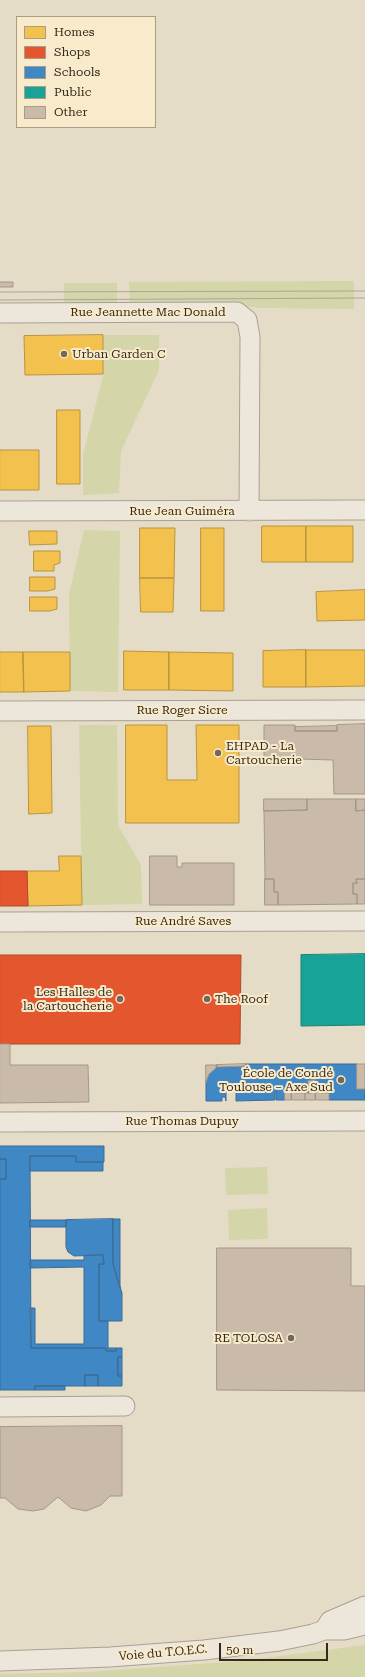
<!DOCTYPE html>
<html>
<head>
<meta charset="utf-8">
<style>
  body { margin:0 }
  #map { position:relative; width:365px; height:1677px; overflow:hidden; background:#e5dcc8; font-family:"Roboto Serif",serif }
  canvas { display:block }
  .legend { position:absolute; left:16px; top:16px; width:140px; height:112px; box-sizing:border-box; background:#f8ebcc; border:1px solid #ab9d85; margin:0; padding:5px 7px; list-style:none; font-size:12px; color:#37291a }
  .legend li { display:flex; align-items:center; gap:8px; height:20px }
  .legend b { width:20px; border:1px solid #ab9d85 }
  .scale { position:absolute; left:219px; top:1643px; width:109px; height:18px; box-sizing:border-box; border:2px solid #37291a; border-top:0; padding-left:5px; font-size:12px; line-height:14px; white-space:nowrap; color:#37291a; -webkit-text-stroke:3px #f8ebcc; paint-order:stroke }
</style>
</head>
<body>
<div id="map">
<canvas width="365" height="1677"></canvas>
<ul class="legend">
<li><b style="height:11px;background:#f2c14e"></b>Homes</li>
<li><b style="height:11px;background:#e4572e"></b>Shops</li>
<li><b style="height:11px;background:#3f88c5"></b>Schools</li>
<li><b style="height:11px;background:#17a398"></b>Public</li>
<li><b style="height:11px;background:#c9baa9"></b>Other</li>
</ul>
<div class="scale">50 m</div>
</div>
<script>
const ctx = document.querySelector('canvas').getContext('2d');
ctx.lineJoin = 'round';
function paint(path, color) {
  ctx.fillStyle = color;
  ctx.fill(path, 'evenodd');
}
function trace(path, color, width, dash) {
  ctx.strokeStyle = color;
  ctx.lineWidth = width;
  ctx.lineCap = dash ? 'butt' : 'round';
  ctx.setLineDash(dash || []);
  ctx.stroke(path);
}
function write(font, color, halo, rows, align = 'center') {
  ctx.font = font + ' "Roboto Serif",serif';
  ctx.lineWidth = 4;
  ctx.setLineDash([]);
  ctx.textBaseline = 'middle';
  ctx.strokeStyle = halo;
  ctx.fillStyle = color;
  for (const [text, x, y, turn = 0] of rows) {
    ctx.save();
    ctx.translate(x, y);
    ctx.rotate((+turn || 0) * Math.PI / 180);
    ctx.textAlign = isNaN(turn) ? turn : align;
    if (halo) ctx.strokeText(text, 0, 0);
    ctx.fillText(text, 0, 0);
    ctx.restore();
  }
}
paint(new Path2D(`
  M354,281V309L258,308L256,307L130,308L129,282Z
  M64,283H117V308L64,309Z
  M103,335H159V370L121,451L119,493L83,495V455L103,376Z
  M84,530L120,531L118,692L70,691L69,594Z
  M79,725H117L118,825L141,865L142,904L82,905Z
  M267,1167L268,1194L226,1195L225,1168Z
  M267,1208L268,1239L229,1240L228,1210Z
  M365,1645V1677H0V1674L87,1672L242,1661Z`), '#d4d5a9');
const homes = new Path2D(`
  M103,335V374L25,375L24,336Z
  M57,410H80V484H57Z
  M0,450H39V490H0Z
  M262,526H306V562H262Z
  M306,526H353V562H306Z
  M140,528H175L174,578H140Z
  M201,528H224V611H201Z
  M29,531H57V544L30,545Z
  M34,551H60V563L54,565V571H34Z
  M30,577H55V589L48,591H30Z
  M140,578H174L173,612H141Z
  M365,590V620L317,621L316,592Z
  M30,597H57V609L50,611H30Z
  M306,650H365V686L306,687Z
  M306,650V687H263V651Z
  M124,651L169,652V690H124Z
  M0,652H23L24,692H0Z
  M23,652H70V691L24,692Z
  M169,652L233,653V691L169,690Z
  M126,725H167V780H197L196,725H239V823H126Z
  M28,726H51L52,813L29,814Z
  M59,856H81L82,905L28,906L27,871H59Z`);
paint(homes, '#f2c14e');
trace(homes, '#ba933e', 1);
const shops = new Path2D(`
  M0,871H27L28,906H0Z
  M0,955H241L240,1044H0Z`);
paint(shops, '#e4572e');
trace(shops, '#b04928', 1);
const schools = new Path2D(`
  M245,1064H357V1089H365V1100H329V1093H321V1089H316L315,1100V1080L308,1081V1088H312V1093H305V1100V1093H295L297,1092V1086H292V1100L291,1088H285V1100H276V1091H275V1100L236,1101V1085H226V1101L225,1097H222V1101H206V1080L210,1072L216,1068V1065H217V1067L245,1066Z
  M0,1146H104V1162H76V1156H30L31,1348H106V1351H116V1348H122V1357H118V1376H122V1386H98V1375H85V1386H35V1390H0V1179H6V1159H0Z
  M30,1156H76V1162H103V1171H30Z
  M0,1159H6V1179H0Z
  M113,1219H120V1289L113,1264Z
  M113,1219V1264L122,1293V1321H99V1264H104L103,1255L74,1256L68,1252L66,1247V1220Z
  M30,1220H66V1227H30Z
  M103,1255L104,1264H99V1321H108V1348H116V1351H106V1348H31L30,1308H35V1344H84V1267L30,1268V1260H84V1256Z
  M118,1357H122V1376H118Z
  M85,1375H98V1386H85Z
  M35,1386H65V1390H35Z`);
paint(schools, '#3f88c5');
trace(schools, '#3d6c92', 1);
const public = new Path2D(`
  M365,954V1025L301,1026V955Z`);
paint(public, '#17a398');
trace(public, '#217e72', 1);
const building = new Path2D(`
  M0,282H13V287H0Z
  M365,724V794H334L333,760L264,758V725H295V731H337V725Z
  M337,726V731H295V727Z
  M264,758H294V763L264,764Z
  M264,799H307V810L264,811Z
  M307,799H356V811L365,810V879H356L357,883H353V894H357V904L278,905V892H274V879H265L264,811L307,810Z
  M356,799H365V810L356,811Z
  M150,856H177V867H182V863H234V905H150Z
  M265,879H274V892H278V905H265Z
  M356,879H365V904H357V894H353V883H357Z
  M0,1044H10V1065H88L89,1102L0,1103Z
  M245,1064V1066L217,1067V1065Z
  M357,1064H365V1089H357Z
  M206,1065H216V1068L209,1074L206,1082Z
  M315,1080V1100H305V1093H312V1088H308V1081Z
  M292,1086H297V1092L295,1093H305V1100H292Z
  M285,1088H291V1100H285Z
  M316,1089H321V1093H329V1100H316Z
  M217,1248H351V1286H365V1391L217,1390Z
  M122,1426V1496H110L101,1505L86,1511L71,1508L58,1497L44,1509L33,1511L18,1509L5,1498H0V1427Z`);
paint(building, '#c9baa9');
trace(building, '#a59788', 1);
const minor = new Path2D(`
  M0,313L237,312L247,320L250,337L249,511
  M0,511L365,510
  M0,711L365,710
  M0,922L365,921
  M0,1122L365,1121
  M0,1407L125,1406
  M324,1630L330,1621L365,1606
  M0,1661L110,1657L204,1650L279,1641L313,1634L324,1630H344L365,1625`);
trace(minor, '#a9a092', 21);
trace(minor, '#ece6db', 19);
trace(new Path2D(`
  M0,292L365,291
  M0,300L365,298`), '#aba69b', 1);
for (const [x, y, r, color] of [
  [64,354,4,"#746857"],
  [218,753,4,"#746857"],
  [120,999,4,"#746857"],
  [207,999,4,"#746857"],
  [341,1080,4,"#746857"],
  [291,1338,4,"#746857"]
]) {
  const dot = new Path2D();
  dot.arc(x, y, r, 0, 2 * Math.PI);
  ctx.fillStyle = color;
  ctx.fill(dot);
  trace(dot, '#f8ebcc', 1.5);
}
write('12px', '#37291a', '#f8ebcc', [
  ["Rue Jeannette Mac Donald",148,312],
  ["Rue Jean Guiméra",182,511],
  ["Rue Roger Sicre",182,710],
  ["Rue André Saves",183,921],
  ["Rue Thomas Dupuy",182,1121],
  ["Voie du T.O.E.C.",163,1653,-5]
]);
write('12px', '#37291a', '#f8ebcc', [
  ["Urban Garden C",72,354],
  ["EHPAD - La",226,746],
  ["Cartoucherie",226,760],
  ["Les Halles de",112,992,"right"],
  ["la Cartoucherie",112,1006,"right"],
  ["The Roof",215,999],
  ["École de Condé",333,1073,"right"],
  ["Toulouse – Axe Sud",333,1087,"right"],
  ["RE TOLOSA",283,1338,"right"]
], 'left');
</script>
</body>
</html>
